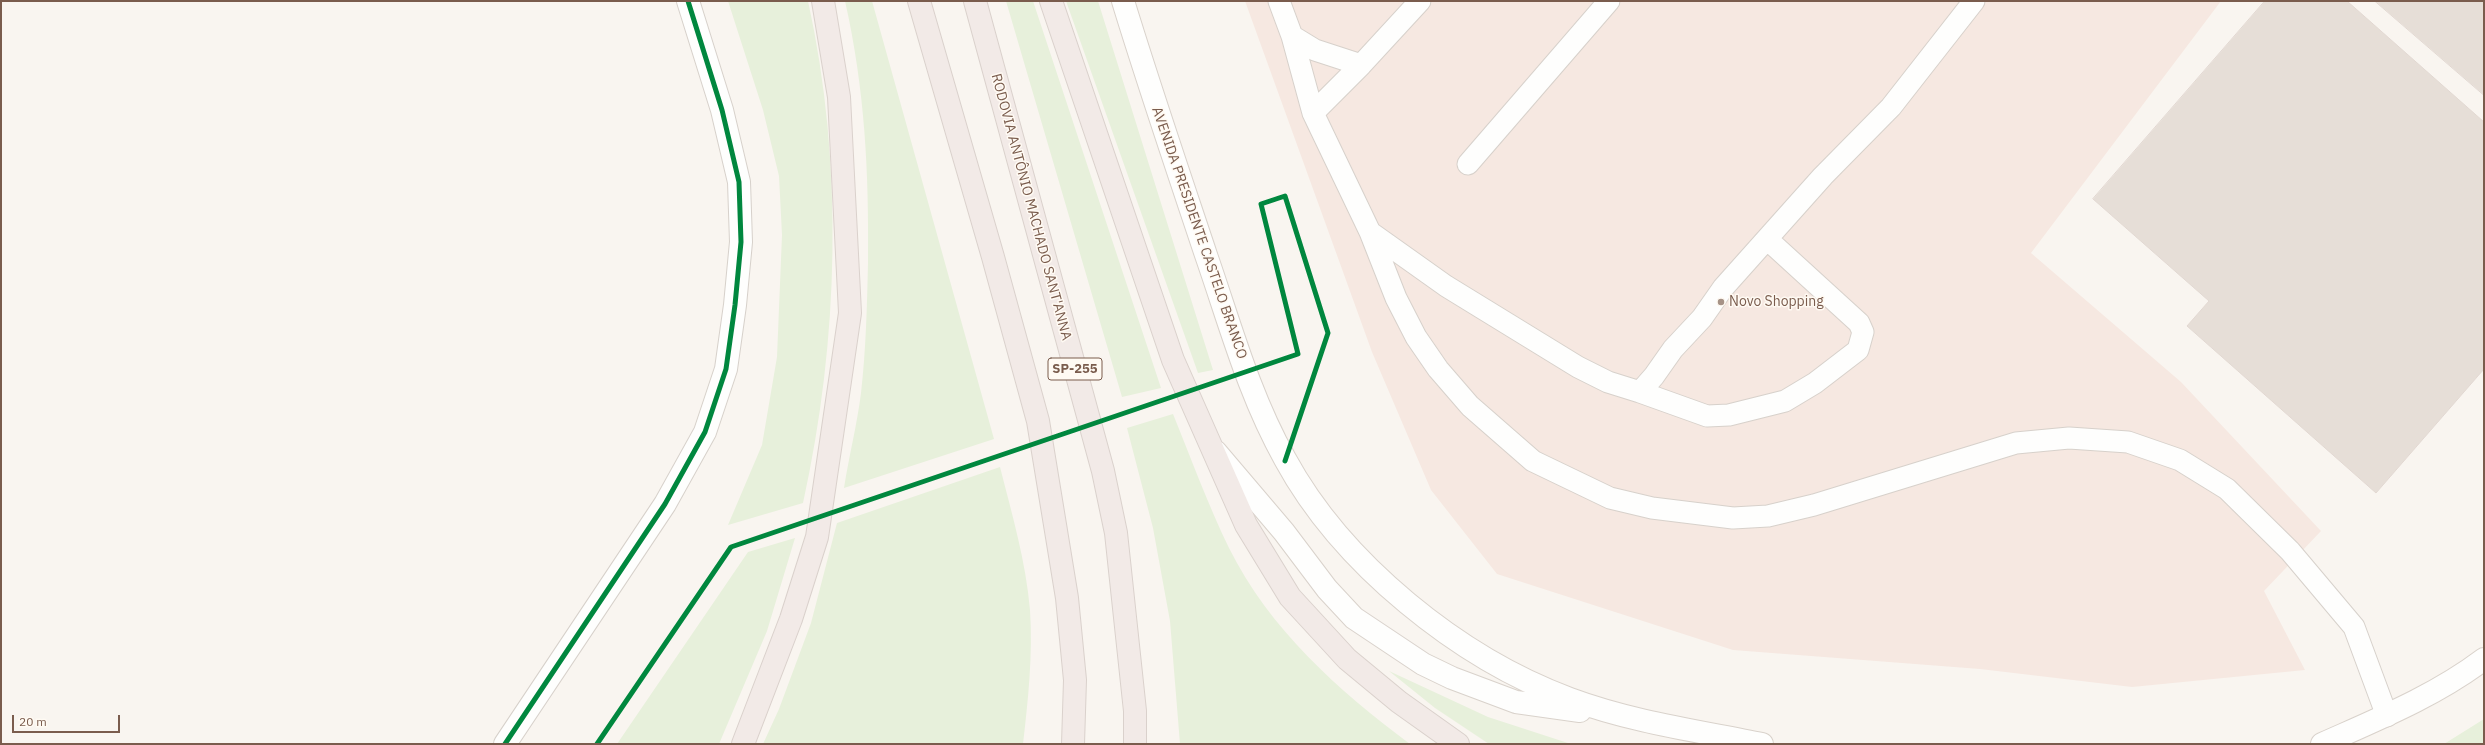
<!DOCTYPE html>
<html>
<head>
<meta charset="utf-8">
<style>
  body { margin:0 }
  #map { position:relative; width:2485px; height:745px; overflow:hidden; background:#f9f5f0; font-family:"IBM Plex Sans",sans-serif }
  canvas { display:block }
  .frame { position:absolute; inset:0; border:2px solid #7a5c4d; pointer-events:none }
  .scale { position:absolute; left:12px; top:715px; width:108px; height:18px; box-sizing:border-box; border:2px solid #7a5c4d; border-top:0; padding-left:5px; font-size:12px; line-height:14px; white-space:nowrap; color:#7a5c4d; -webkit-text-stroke:3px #fffaf3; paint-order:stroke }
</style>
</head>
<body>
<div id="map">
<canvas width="2485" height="745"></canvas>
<div class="frame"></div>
<div class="scale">20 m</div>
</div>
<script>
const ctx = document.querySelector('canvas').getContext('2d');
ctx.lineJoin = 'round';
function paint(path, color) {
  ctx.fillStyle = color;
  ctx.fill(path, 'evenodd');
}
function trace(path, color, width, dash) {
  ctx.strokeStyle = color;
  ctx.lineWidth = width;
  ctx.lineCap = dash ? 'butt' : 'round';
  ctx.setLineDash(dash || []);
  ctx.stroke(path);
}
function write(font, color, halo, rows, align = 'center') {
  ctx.font = font + ' "IBM Plex Sans",sans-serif';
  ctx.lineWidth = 3;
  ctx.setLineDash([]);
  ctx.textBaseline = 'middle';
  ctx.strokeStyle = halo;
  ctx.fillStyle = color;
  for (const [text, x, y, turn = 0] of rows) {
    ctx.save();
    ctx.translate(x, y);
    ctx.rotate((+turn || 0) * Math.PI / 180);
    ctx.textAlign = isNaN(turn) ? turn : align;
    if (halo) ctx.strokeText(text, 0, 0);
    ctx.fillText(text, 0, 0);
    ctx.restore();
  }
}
paint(new Path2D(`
  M1245,1H2221L2031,253L2181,382L2321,531L2264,591L2305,670L2132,687L1980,669L1733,650L1497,574L1431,490L1372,352Z`), '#f6e8e1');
paint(new Path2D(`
  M728,1H808C844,164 839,341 803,503L728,525L762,445L777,357L782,235L779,176L763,110Z
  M845,1H872L994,439L844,488C849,456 857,425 861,393C866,350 867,306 868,263C869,172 865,90 845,1Z
  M1006,1H1033L1161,388L1122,397Z
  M1066,1H1098L1213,370L1198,373Z
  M1173,414C1191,458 1208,505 1229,548C1270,630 1338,690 1410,744H1180L1170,621L1153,528L1127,428Z
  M1000,467C1012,514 1026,562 1030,610C1033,655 1028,700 1023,744H763L779,709L811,623L837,523Z
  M795,538L767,631L719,744H617L748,552Z
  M1389,671L1488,717L1571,744H1489L1435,708Z
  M2484,719V744H2444Z`), '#e7f0db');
const building = new Path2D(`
  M2265,1H2347L2484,122V369L2376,493L2187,326L2209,301L2093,199Z
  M2375,1H2484V95Z`);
paint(building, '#e6ded7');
trace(building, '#e2d8d2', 1);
const service = new Path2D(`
  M1279,1L1292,36L1313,113L1370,232L1396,298L1416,337L1438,369L1470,406L1533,461L1610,498L1652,508L1733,518L1768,516L1814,505L2016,443L2069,438L2128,442L2180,460L2227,489L2290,551L2354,627L2387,716
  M1292,36L1315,50L1361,65
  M1313,113L1361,65L1420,1
  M1468,164L1609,1
  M1370,232L1446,286L1578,367L1608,382L1640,392L1654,376L1673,349L1702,318L1723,288L1823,176L1891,107L1974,1
  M1640,392L1707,416L1729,415L1785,401L1815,383L1858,350L1863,332L1859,323L1767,239`);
const minor = new Path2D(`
  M505,744L665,504L705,432L726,369L735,305L741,242L739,182L722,110L688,1`);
const secondary = new Path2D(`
  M1123,1C1149,86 1178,171 1206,255C1230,324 1249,395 1285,459C1342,564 1459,658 1570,699C1632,722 1698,731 1762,744
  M1216,452L1284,532L1327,589L1354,618L1423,664L1452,678L1516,702L1580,711
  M2322,744C2378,719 2435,696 2484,659`);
const motorway = new Path2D(`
  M919,1L993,257L1038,421L1067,598L1075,680L1073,744
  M975,1L1103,471L1116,533L1135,711V744
  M1051,1L1173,360L1246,525L1290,597L1347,659L1399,702L1458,744
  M743,744L791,619L817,537L850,313L839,97L823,1`);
trace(service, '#d7d1cb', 23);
trace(minor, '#d7d1cb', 24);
trace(secondary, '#d9d2cb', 24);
trace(motorway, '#dad1cc', 24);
trace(service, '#fefefd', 21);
trace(minor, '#fefefd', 22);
trace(secondary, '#fefefd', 22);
trace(motorway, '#f2eae7', 22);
trace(new Path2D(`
  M505,744L665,504L705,432L726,369L735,305L741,242L739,182L722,110L688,1
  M597,744L731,547L1298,354L1261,204L1285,196L1328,333L1285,461`), '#00873e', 5);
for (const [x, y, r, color] of [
  [1721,302,4,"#a69286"]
]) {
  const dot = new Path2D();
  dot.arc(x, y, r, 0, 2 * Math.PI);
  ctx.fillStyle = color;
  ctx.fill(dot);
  trace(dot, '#fffaf3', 1.5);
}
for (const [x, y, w] of [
  [1075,369,54]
]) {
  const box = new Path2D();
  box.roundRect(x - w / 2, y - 11, w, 22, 3);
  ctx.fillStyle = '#fffaf3';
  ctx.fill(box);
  trace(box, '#7a5c4d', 1);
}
write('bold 13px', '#7a5c4d', null, [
  ["SP-255",1075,369]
]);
write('14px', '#7a5c4d', '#fffaf3', [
  ["RODOVIA ANTÔNIO MACHADO SANT'ANNA",1031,207,75],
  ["AVENIDA PRESIDENTE CASTELO BRANCO",1199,233,71]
]);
write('14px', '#7a5c4d', '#fffaf3', [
  ["Novo Shopping",1729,302]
], 'left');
</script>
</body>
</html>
